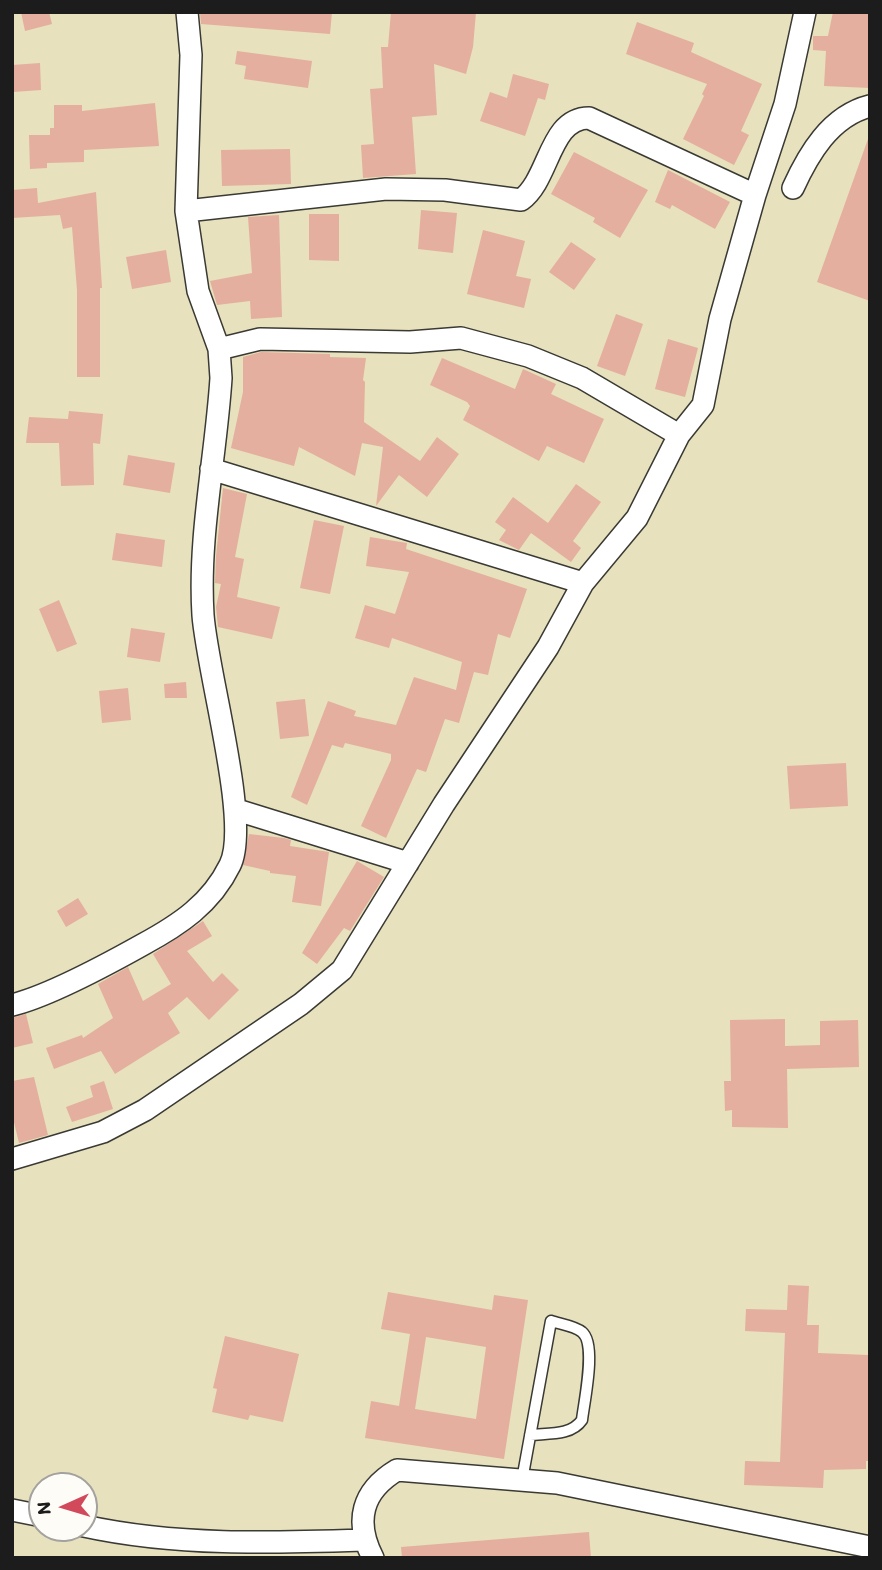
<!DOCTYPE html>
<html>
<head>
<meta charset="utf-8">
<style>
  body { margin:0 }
  #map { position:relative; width:882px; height:1570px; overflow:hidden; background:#e7e1bd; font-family:Itim,sans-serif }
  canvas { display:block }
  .frame { position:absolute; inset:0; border:14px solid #1c1c1c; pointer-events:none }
  .north { position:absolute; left:28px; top:1472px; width:70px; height:70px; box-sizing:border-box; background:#fdfcf7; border:2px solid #a3a29f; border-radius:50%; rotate:266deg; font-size:19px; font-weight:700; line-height:28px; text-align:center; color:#1c1c1c }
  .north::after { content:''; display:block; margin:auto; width:24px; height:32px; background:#d1495b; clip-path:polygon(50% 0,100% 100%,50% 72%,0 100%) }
</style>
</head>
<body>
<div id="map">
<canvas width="882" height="1570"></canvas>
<div class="frame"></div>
<div class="north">N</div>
</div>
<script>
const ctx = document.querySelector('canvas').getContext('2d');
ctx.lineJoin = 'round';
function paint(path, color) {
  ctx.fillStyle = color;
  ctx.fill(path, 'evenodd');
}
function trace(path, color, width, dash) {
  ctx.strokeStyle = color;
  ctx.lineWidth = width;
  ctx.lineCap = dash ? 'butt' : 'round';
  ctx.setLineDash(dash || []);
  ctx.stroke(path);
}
paint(new Path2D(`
  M21,12H49L52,24L25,31Z
  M200,12H332L330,34L201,24Z
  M391,12H476L473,47L466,74L434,64L437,115L412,117L416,174L363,178L361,145L374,144L370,89L383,88L381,47H388Z
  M833,12H870V88L824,86L826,51L813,50V36H828Z
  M637,22L694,43L691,52L762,84L741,131L749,135L734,165L683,139L704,96L702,94L707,84L626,54Z
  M237,51L312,61L308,88L244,79L246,66L235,64Z
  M40,63L41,90L13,92L12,65Z
  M513,74L549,84L545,100L538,98L525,136L480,121L490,92L507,98Z
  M155,103L159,146L84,150V162L47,163V168L30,169L29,135H50V128H54V105H82V111Z
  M868,139H870V301L817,282Z
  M290,149L291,184L222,186L221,150Z
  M574,152L648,190L620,238L593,222L595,218L551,194Z
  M668,170L730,202L715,229L672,205L670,209L655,202Z
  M37,188L38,203L96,192L102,288H100V377H77V290L72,227L63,229L60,215L12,218V190Z
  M421,210L457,213L453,253L418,249Z
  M309,214H339V261L309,260Z
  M279,215L282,317L251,319L250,301L217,305L210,281L252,273L248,217Z
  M483,230L525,241L516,276L531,279L524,308L467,294Z
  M571,242L596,259L574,290L549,272Z
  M166,250L171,282L132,289L126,257Z
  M616,314L643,324L625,376L597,366Z
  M668,339L698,348L685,397L655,389Z
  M261,352L330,354V357L366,358L363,380L365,382L364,422L420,461L437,437L459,454L427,497L399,475L376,506L383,447L362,443L355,476L299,447L294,466L231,448L243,392V357Z
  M442,358L515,389L523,369L556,384L551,394L604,419L584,463L547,446L539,461L463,420L470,406L467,402L430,385Z
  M69,411L103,414L100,444L93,443L94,485L61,486L59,443H26L29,417L68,419Z
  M128,455L175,463L170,493L123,485Z
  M576,484L601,502L573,541L581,548L571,562L531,533L519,550L499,540L506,530L495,522L513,497L548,523Z
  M223,488L247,494L235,557L244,559L237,597L280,607L272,639L218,627L216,607L221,584L215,583L216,556Z
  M314,520L344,526L330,594L300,588Z
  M116,533L165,540L162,567L112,560Z
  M370,537L407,543L406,549L527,589L510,638L498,634L488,675L474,672L459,723L445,719L426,772L417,769L386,838L361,826L391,760V754L345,743L343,748L332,745L307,805L291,797L328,701L356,711L354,716L396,725L414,677L456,690L462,662L392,638L389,648L355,638L365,605L395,614L409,572L366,566Z
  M59,600L77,644L57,652L39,609Z
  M131,628L165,633L160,662L127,657Z
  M186,682L187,698H165L164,684Z
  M128,688L131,720L102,723L99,691Z
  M305,699L309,736L280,739L276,702Z
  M846,763L848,806L790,809L787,766Z
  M249,834L284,838L291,840L290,846L329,852L321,906L292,902L296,876L270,873V871L243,865Z
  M357,861L384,877L350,931L344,928L317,964L302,953Z
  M78,898L88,914L66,927L57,911Z
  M203,921L212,936L187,951L213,982L222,973L239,990L209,1020L187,997L168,1013L180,1033L115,1074L101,1051L54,1069L46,1048L82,1035L83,1038L113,1018L98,984L128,967L143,1001L171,984L153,954Z
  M26,1014L33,1043L12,1048V1018Z
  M785,1019V1046L820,1045V1021L858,1020L859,1067L787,1069L788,1128L732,1127V1110L725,1111L724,1081H731L730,1020Z
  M34,1077L48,1135L19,1143L12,1114V1081Z
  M104,1081L113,1109L72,1122L66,1107L93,1097L90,1086Z
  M788,1285L809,1286L807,1325H819L818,1353L868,1355L870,1461H866V1469L824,1470L823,1488L744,1485L745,1461L780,1462L785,1333L745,1331L746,1309L787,1310Z
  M388,1292L492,1310L494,1295L528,1300L504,1459L365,1438L371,1401L399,1406L410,1334L381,1329ZM426,1337L486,1347L476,1419L415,1409Z
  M225,1336L299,1354L283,1422L250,1415L248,1420L212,1412L217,1389L213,1388Z
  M589,1532L591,1558H402L401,1547Z`), '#e4af9e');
const service = new Path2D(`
  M522,1480L551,1321C560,1324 575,1326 582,1332C597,1344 584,1402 582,1420C571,1436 548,1433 530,1435`);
const minor = new Path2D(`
  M793,188C808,155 830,116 870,106
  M186,211L386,189L445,190L521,200C550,179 549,118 589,118L755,195
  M219,349L260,339L410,342L461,338L528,356L582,378L679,435
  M211,469L583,583
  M237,810L408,863
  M12,1005C49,996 108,964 142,945C179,925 211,904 230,865C251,823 207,672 203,615C198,536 216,457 221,378L219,349L198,291L186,211L191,55L187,12
  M12,1159L103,1132L145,1110L301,1004L342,970L444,804L548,647L583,583L637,518L679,435L703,405L720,319L755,195L785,104L805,12
  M12,1510L42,1516
  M84,1526C176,1546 270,1543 364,1540
  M373,1558C354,1521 362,1491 397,1470L557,1483L870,1547`);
trace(service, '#3a3a34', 13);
trace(minor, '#3a3a34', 24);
trace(service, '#fff', 10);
trace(minor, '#fff', 21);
</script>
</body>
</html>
